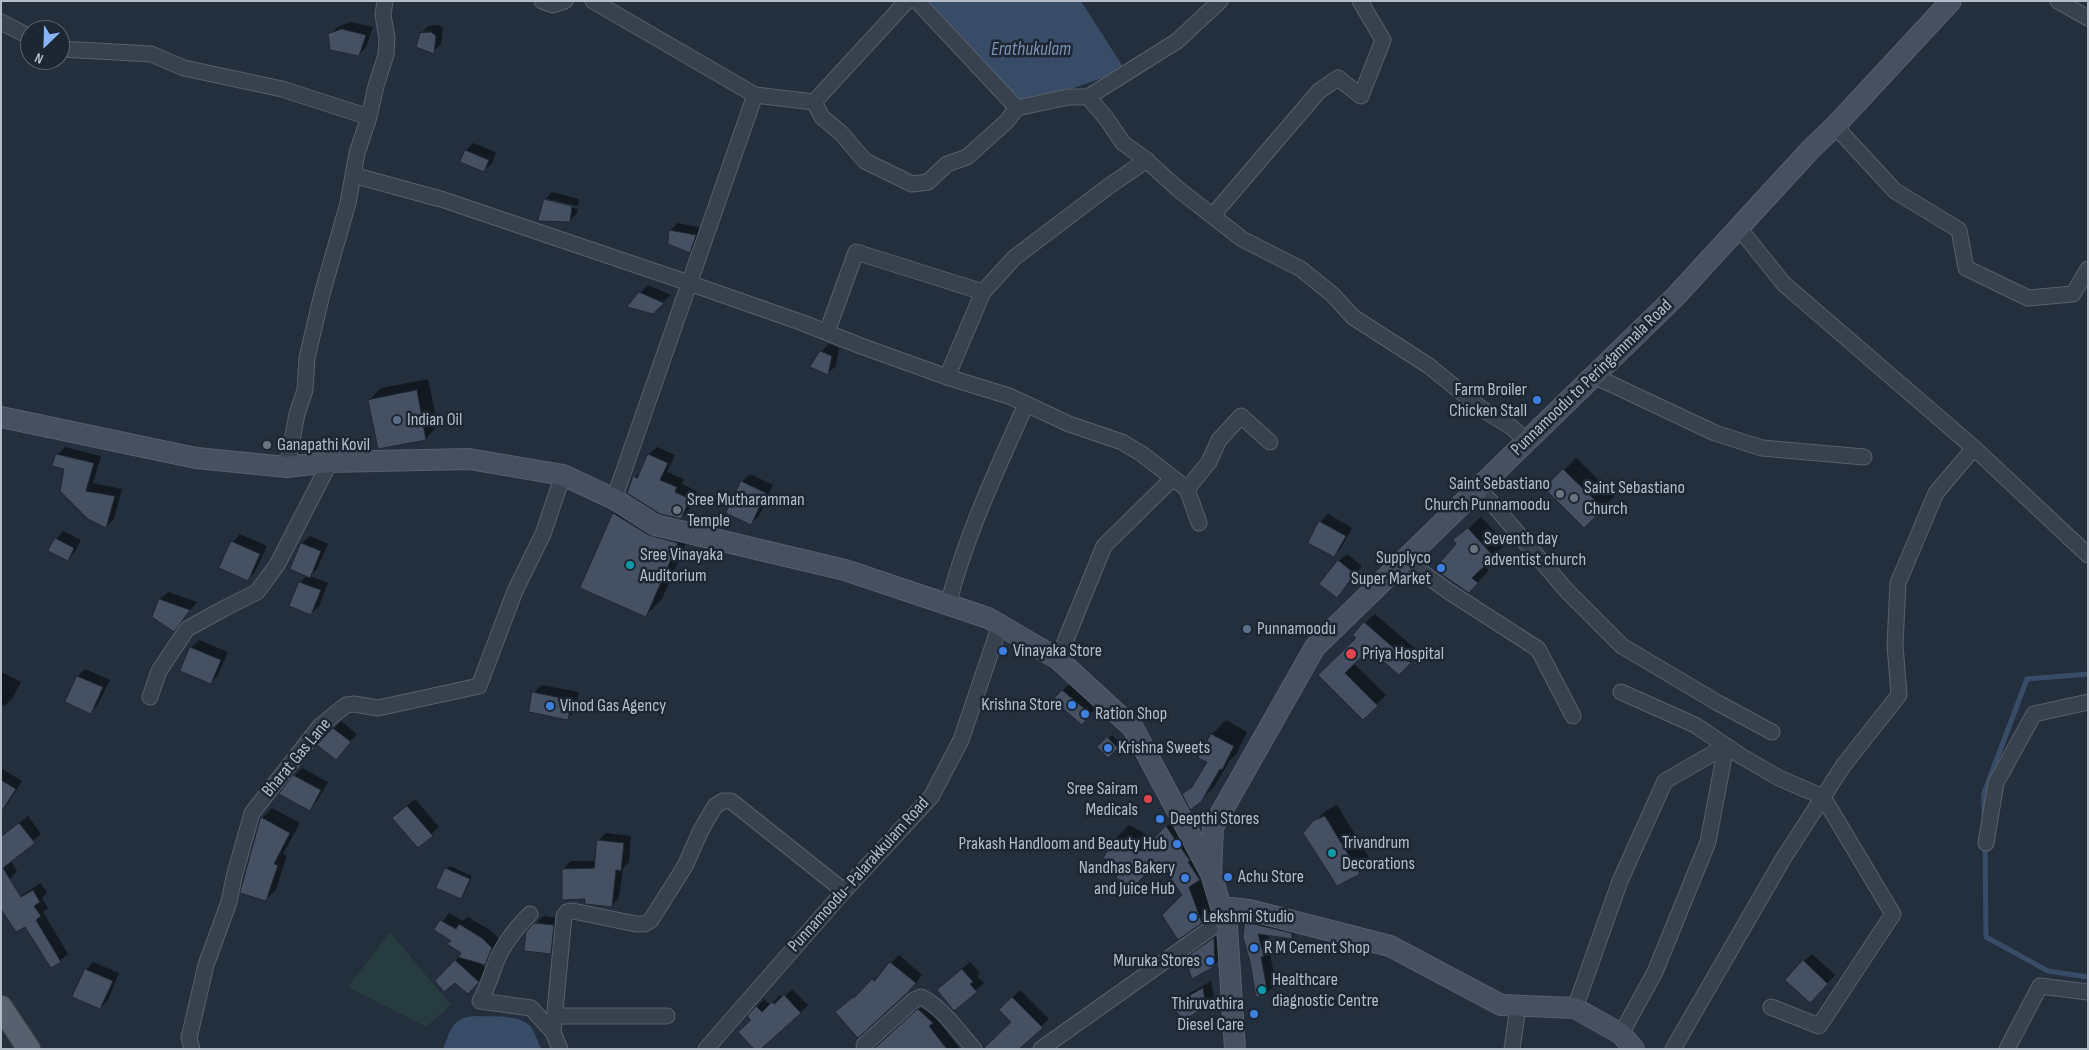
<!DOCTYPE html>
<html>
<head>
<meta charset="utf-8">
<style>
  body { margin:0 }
  #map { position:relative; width:2089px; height:1050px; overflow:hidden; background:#242f3e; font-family:"Sofia Sans Condensed",sans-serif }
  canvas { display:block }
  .frame { position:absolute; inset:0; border:2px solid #b4bcc9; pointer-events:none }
  .north { position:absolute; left:20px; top:20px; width:50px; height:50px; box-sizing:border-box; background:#1d2633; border:1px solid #59626f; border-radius:50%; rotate:204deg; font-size:14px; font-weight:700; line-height:20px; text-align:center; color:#b4bcc9 }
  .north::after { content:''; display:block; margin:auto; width:18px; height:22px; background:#8ab4f8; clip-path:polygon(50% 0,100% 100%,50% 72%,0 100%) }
</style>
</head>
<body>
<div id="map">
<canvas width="2089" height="1050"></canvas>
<div class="frame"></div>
<div class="north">N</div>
</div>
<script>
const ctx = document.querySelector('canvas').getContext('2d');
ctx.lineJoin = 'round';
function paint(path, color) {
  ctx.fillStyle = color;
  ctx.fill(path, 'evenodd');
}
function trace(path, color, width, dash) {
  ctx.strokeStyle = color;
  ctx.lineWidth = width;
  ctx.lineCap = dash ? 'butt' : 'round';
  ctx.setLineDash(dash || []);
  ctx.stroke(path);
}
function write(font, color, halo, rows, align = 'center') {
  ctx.font = font + ' "Sofia Sans Condensed",sans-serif';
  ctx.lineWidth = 5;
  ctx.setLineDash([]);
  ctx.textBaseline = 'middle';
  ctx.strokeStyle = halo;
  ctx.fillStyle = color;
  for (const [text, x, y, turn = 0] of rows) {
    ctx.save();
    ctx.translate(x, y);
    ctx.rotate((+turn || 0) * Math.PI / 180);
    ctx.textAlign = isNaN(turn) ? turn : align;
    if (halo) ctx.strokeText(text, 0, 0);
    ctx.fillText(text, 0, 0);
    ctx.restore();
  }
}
paint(new Path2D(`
  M390,932L451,1005L426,1027L348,987Z`), '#263c3f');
paint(new Path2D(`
  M908,1H1081L1125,70L1017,108Z
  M473,1016C489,1017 520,1013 531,1027C535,1033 538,1042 541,1049H443C451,1030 451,1019 473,1016Z`), '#394c67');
paint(new Path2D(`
  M351,22L373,27L366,47L359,55L330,35L337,27Z
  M439,25L443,28L441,44L433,52L421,33L429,26Z
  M473,143L496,152L492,163L484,171L466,151Z
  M552,192L579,199L578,206L548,199V201L578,209V207L577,213L570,221L545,200Z
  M678,223L703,228L697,244L689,252L670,231Z
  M648,285L671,295L653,312L640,293Z
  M829,344L839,348L836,366L828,373L821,352Z
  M428,379L438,426L426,438L379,448L369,400L381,388Z
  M65,447L101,456L93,483L122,489L114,519L106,526L57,455Z
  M657,447L675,455L667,472L684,479L682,484L697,491L689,510L681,518L635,477L643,469L649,454Z
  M1576,458L1615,496L1584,526L1546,488Z
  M750,474L773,485L759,516L751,523L742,482Z
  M630,498L665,520L693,527L662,599L646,615L582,588L614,513Z
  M1328,514L1352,528L1341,548L1334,556L1320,522Z
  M1481,517L1506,544L1483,565L1489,570L1469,592L1458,544L1455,541Z
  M63,531L81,540L75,552L68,559L56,539Z
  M240,534L267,546L255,572L248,579L233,542Z
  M310,536L328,544L317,569L310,576L328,583L319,606L311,614L300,583L307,575L291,568L302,543Z
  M1347,554L1362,566L1337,596L1339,561Z
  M168,592L197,602L174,630L154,617L160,599Z
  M1375,614L1419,652L1409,664L1369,648L1353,663L1386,695L1363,718L1320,675L1358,638L1365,623Z
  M199,640L228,652L218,675L211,683L191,648Z
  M85,669L110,680L98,704L91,712L78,676Z
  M1,672L21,682L12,699L4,706L1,705Z
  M1070,683L1098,706L1082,723L1054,700Z
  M541,685L579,692L575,711L568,718L534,693Z
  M1226,720L1247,732L1236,755L1230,760L1214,787L1200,801L1183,795L1198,781L1209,762L1200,757L1212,734Z
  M341,721L357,734L336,758L334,729Z
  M1112,735L1121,744L1108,756L1099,747Z
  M1,768L22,781L9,802L2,810Z
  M302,768L328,782L317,801L310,809L294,776Z
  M415,799L439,827L418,847L401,811Z
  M1337,805L1371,861L1359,873L1314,822L1327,810Z
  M272,808L300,823L283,854L287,855L276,890L265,900L262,818Z
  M1179,814L1214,909L1201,922L1160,859L1126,869L1116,838L1129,825L1155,839Z
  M28,816L41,834L10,860L17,871L10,879L1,883V837Z
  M606,833L631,836L629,862L623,868L619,898L612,906L587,898L563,869L571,861H596L598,841Z
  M450,866L472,876L464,894L461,898L446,869Z
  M41,883L47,893L42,898L48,908L43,912L68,954L52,967L11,902Z
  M449,913L463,921L468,917L490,930L499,939L492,956L485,964L478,961L488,971L468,992L455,981H436L463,953L453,940L436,930Z
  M1254,914L1299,929L1291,937L1268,934L1271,947L1269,949L1276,984L1268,992L1257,995L1251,961L1244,937L1246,922Z
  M543,916L561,918L558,945L550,953L527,933Z
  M1221,932L1222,957L1214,965L1186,959Z
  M1812,954L1835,975L1818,993L1804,961Z
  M899,955L922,975L915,984L845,1005L863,991L881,972L882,973Z
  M93,962L119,973L108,1000L100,1008L86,970Z
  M970,962L980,973L977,976L984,983L955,1009L946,983Z
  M1211,981L1214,998L1206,1006L1175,1005L1183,997Z
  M792,989L808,1005L800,1013L752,1020L749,1016L764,999L770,1005L780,995L783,998Z
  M1020,990L1049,1019L1017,1049L1013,1022L1000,1010Z
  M927,1002L940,1014L936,1018L960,1049H875Z`), '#0007');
trace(new Path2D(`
  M1984,814V793L2027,679L2088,674
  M1985,845L1986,937L2048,971L2088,977`), '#394c67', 5);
const building = new Path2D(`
  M342,29L366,35L359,56L330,50L328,34Z
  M431,32L436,36L434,54L416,47L420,33Z
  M465,150L489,160L484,172L460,162Z
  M544,199L572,206L570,222L538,221Z
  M669,230L696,235L690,253L668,244Z
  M639,292L664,303L653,314L627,307Z
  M820,351L832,356L828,375L810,367Z
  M417,390L426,440L378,449L368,400Z
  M56,454L94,463L86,491L115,496L106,528L88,519L60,491L64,469L52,466Z
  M648,454L668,463L660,480L677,487L675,492L690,499L681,519L660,514L627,493L633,476L637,478Z
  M1563,469L1604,509L1584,528L1544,488Z
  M741,481L766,493L751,525L726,513Z
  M613,513L649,535L678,543L646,617L580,588Z
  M1319,521L1346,536L1334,557L1308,543Z
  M1468,528L1494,557L1472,578L1478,583L1469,593L1434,569L1456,544L1453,540Z
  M55,538L74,548L68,561L48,551Z
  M231,541L260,554L248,581L219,568Z
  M301,543L321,551L310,578L290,569Z
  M1338,560L1355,574L1337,598L1319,584Z
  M299,582L321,590L311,615L289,606Z
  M159,599L190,610L174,632L152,617Z
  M1364,622L1411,663L1399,675L1369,649L1345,673L1378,706L1363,720L1318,675L1356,638L1353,635Z
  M190,647L221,660L211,684L180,671Z
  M77,676L103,687L91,714L65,702Z
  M1062,690L1091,714L1082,725L1053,700Z
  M532,692L572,700L568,720L529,712Z
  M333,728L351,742L336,760L317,745Z
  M1211,734L1234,746L1222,770L1220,769L1201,802L1190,810L1182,794L1192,787L1207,762L1198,758Z
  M1107,737L1118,748L1108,758L1097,747Z
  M293,775L321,790L310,811L279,794Z
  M1,780L16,789L1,812Z
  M407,806L433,836L418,848L392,818Z
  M1325,816L1360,874L1337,886L1303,833L1313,821Z
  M261,817L290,833L274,864L278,865L266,901L240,893Z
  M19,823L35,843L3,868L21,897L33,890L40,902L34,906L41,916L36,920L61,962L51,968L25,927L16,932L1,909V837Z
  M1166,826L1190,861L1188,862L1200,880L1189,887L1202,923L1178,940L1162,915L1182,895L1159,861L1130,890L1116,877L1124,870L1103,858L1115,837L1141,851Z
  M597,840L624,843L621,871L616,870L612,907L585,904V899L562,900V869L594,868Z
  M445,868L470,879L461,899L436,888Z
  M440,920L456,929L459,924L482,938L492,948L485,965L458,957L461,953L447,944L451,941L434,930Z
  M1245,922L1292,933V939L1258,934L1264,956L1261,957L1268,994L1256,997L1250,962L1243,937Z
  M534,923L554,925L551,954L524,951L526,932Z
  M1214,938L1215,966L1192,979L1185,958Z
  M455,960L479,982L468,994L455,983L444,992L435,981Z
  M1803,960L1828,984L1810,1003L1785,980Z
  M890,962L916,983L907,993L858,1038L835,1012L853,997L854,998L872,979L874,981Z
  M85,969L113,981L100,1009L72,997Z
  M962,969L973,982L970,984L977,992L954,1011L937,990Z
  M1203,988L1206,1007L1182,1021L1173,1005Z
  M784,995L801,1013L761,1049H754L738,1032L751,1020L747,1016L756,1006L762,1012L772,1002L774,1004Z
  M1012,997L1043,1028L1019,1049H983L1011,1022L999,1010Z
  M918,1009L933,1023L929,1026L947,1049H874Z`);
paint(building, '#455162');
trace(building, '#1f2835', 1);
const street = new Path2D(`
  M542,1L553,5L565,1
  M593,1L755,95L814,102L907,1
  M917,1L1017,108
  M2058,1L2088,18
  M1,22L30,37
  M60,49L151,54L184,68L282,89L369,117
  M1088,97L1177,41L1220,1
  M814,102L822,117L841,133L865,161L912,184L928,182L947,164L967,157L1006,122L1017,108L1068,97H1088L1106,118L1123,143L1145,159L1178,189L1242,239L1301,269L1333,295L1353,317L1429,366L1482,409L1510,426L1527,441
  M1835,126L1895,191L1959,230L1966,268L2028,298L2073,294L2088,269
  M353,175L444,200L689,283L803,323L861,346L947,377L983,292L1014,258L1109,186L1147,160
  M1213,215L1319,91L1338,78L1361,96L1383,40L1360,1
  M1739,228L1784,284L1974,448L2088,555
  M827,332L856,252L983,292
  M1594,376L1715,433L1762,448L1864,457
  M947,377L1009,396L1069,424L1122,442L1142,454L1187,489L1209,462L1219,440L1241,416L1270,442
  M287,467L297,414L305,390L307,358L322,294L348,203L357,153L369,117L376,86L386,55L387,38L383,15L385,1
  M1479,488L1567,591L1622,646L1718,703L1772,732
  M1187,489L1199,523
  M614,499L755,95
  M1405,560L1448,591L1538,649L1573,716
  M948,605C966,534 997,470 1026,404
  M1058,659L1104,546L1172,479
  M1621,692L1695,725L1741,756L1779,778L1823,797L1893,914L1819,1026L1771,1007
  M150,697L159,671L187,629L225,608L257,592L277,565L330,462
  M1986,843L1996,783L2034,714L2088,702
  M530,914C515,929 502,945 495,965C490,978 487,989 480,1001L531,1008L553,1032L560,1049
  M1575,1008L1620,881L1665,781L1726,746
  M554,1016H667
  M553,1032L564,916L567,912L573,911L636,924H645L651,920L685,866L701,830L715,806L723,801H731L844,891
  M1621,1034L1655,972L1708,842L1726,746
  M864,1045L914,1000L921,997C942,1007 959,1032 974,1049
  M192,1049L189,1038L206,965L229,902L234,877L252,813L320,726L346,705L354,704L378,708L479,686L515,591L543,534L563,475
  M706,1049L844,891L931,797L961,740L1000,625
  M1041,1049L1224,919
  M1512,1049L1518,1006
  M1673,1049L1783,859L1843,766L1899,695L1895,645L1898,583L1936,493L1974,448
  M2007,1049L2040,986L2088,992`);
const secondary = new Path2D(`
  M1,417L196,458L287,467L330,462L469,459L563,475L614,499L655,525L845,570L988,618L1058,659L1133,728L1211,874L1227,927L1235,1049
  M1211,874L1213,827L1315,647L1675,297L1811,149L1835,126L1951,1
  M1221,907L1249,910L1390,946L1501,1005L1575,1008L1621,1034L1634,1049`);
const primary = new Path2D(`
  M1,1007L29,1049`);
trace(street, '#565f6c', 17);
trace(secondary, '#565f6c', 22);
trace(primary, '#414a57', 24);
trace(street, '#38414e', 15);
trace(secondary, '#465061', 20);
trace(primary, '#56606e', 22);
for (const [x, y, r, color] of [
  [1537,400,5,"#3f7fe0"],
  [397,420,5,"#5c6f8a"],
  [267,445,5,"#6b7280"],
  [1560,494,5,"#6b7280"],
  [1574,498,5,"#6b7280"],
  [677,510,5,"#6b7280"],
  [1474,549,5,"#6b7280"],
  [630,565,5,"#0f9aa8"],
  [1441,568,5,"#3f7fe0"],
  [1247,629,5,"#5c6f8a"],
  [1003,651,5,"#3f7fe0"],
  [1351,654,6,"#e0444e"],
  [1072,705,5,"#3f7fe0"],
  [550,706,5,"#3f7fe0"],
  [1085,714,5,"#3f7fe0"],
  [1108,748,5,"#3f7fe0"],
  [1148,799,5,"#e0444e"],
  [1160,819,5,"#3f7fe0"],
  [1177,844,5,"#3f7fe0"],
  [1332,853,5,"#0f9aa8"],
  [1228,877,5,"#3f7fe0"],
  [1185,878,5,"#3f7fe0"],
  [1193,917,5,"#3f7fe0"],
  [1254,948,5,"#3f7fe0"],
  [1210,961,5,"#3f7fe0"],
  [1262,990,5,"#0f9aa8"],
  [1254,1014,5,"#3f7fe0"]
]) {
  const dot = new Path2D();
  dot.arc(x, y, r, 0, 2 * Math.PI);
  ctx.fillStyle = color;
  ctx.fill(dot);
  trace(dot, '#1d2633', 2);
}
write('18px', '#b4bcc9', '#1d2633', [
  ["Punnamoodu to Peringammala Road",1592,378,-44],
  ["Bharat Gas Lane",297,758,-50],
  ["Punnamoodu- Palarakkulam Road",859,875,-48]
]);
write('18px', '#b4bcc9', '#1d2633', [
  ["Farm Broiler",1527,390,"right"],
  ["Chicken Stall",1527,411,"right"],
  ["Indian Oil",407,420],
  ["Ganapathi Kovil",277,445],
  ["Saint Sebastiano",1550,484,"right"],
  ["Church Punnamoodu",1550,505,"right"],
  ["Saint Sebastiano",1584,488],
  ["Church",1584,509],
  ["Sree Mutharamman",687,500],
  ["Temple",687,521],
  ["Seventh day",1484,539],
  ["adventist church",1484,560],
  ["Sree Vinayaka",640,555],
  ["Auditorium",640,576],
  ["Supplyco",1431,558,"right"],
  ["Super Market",1431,579,"right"],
  ["Punnamoodu",1257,629],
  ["Vinayaka Store",1013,651],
  ["Priya Hospital",1362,654],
  ["Krishna Store",1062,705,"right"],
  ["Vinod Gas Agency",560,706],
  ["Ration Shop",1095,714],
  ["Krishna Sweets",1118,748],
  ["Sree Sairam",1138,789,"right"],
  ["Medicals",1138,810,"right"],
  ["Deepthi Stores",1170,819],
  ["Trivandrum",1342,843],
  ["Decorations",1342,864],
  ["Prakash Handloom and Beauty Hub",1167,844,"right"],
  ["Nandhas Bakery",1175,868,"right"],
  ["and Juice Hub",1175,889,"right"],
  ["Achu Store",1238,877],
  ["Lekshmi Studio",1203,917],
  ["R M Cement Shop",1264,948],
  ["Muruka Stores",1200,961,"right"],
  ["Healthcare",1272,980],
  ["diagnostic Centre",1272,1001],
  ["Thiruvathira",1244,1004,"right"],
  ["Diesel Care",1244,1025,"right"]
], 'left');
write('italic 19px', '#7c92b1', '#1d2633', [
  ["Erathukulam",1031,50]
]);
</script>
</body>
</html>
